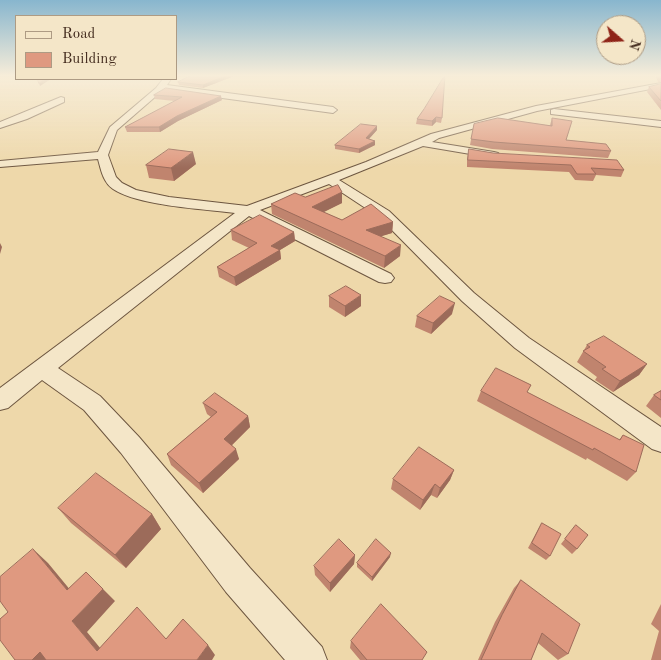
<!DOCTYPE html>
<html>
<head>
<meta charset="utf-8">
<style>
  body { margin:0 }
  #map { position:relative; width:661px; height:660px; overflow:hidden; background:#eed8aa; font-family:"Old Standard TT",serif }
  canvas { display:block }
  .legend { position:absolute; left:15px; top:15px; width:162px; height:65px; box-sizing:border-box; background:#f4e6c8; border:1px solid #ad9b84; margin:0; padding:6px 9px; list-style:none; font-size:15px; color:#422a1d }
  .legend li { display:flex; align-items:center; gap:10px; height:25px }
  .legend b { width:25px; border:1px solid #ad9b84 }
  .north { position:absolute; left:596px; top:15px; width:50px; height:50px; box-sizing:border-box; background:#f4e6c8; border:1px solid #ad9b84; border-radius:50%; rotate:109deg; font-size:14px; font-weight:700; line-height:20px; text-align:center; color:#422a1d }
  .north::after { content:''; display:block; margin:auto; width:18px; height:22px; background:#8f2418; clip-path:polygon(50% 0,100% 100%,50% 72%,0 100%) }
</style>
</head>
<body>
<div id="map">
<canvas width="661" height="660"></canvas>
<ul class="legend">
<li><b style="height:6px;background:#f4e6c8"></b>Road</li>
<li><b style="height:14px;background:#df9980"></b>Building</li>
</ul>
<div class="north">N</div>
</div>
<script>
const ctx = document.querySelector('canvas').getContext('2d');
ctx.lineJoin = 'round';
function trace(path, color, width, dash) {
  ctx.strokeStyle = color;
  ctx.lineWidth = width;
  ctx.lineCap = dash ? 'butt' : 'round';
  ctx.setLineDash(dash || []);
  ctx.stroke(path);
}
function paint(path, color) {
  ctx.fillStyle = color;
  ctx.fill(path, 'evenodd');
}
const minor = new Path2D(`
  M163,79H171L167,85L333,107L337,110L333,113L163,90L117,130L108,155L116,177L122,183L136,190L169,197L247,206L366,162L431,134L536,106L661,83V87L537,111L439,138L432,142L494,152L498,153L500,155L498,157L494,158L423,146L339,180L389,211L474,293L529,338L661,427V452L652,449L515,348L462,301L379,217L329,184L260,210L391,274L394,278L391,282L385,283L379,282L249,216L58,368L100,396L139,437L250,568L322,647L327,660H285L226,592L121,453L84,410L42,380L8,408L0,410V388L235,213C205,209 138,206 113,189C103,182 101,170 98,159L0,167V161L98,152L110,127L156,88Z
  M61,97L64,98V102L27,119L0,128V122Z
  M554,109L661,121V127L551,114V110Z`);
trace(minor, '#6d5640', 2);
paint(minor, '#f4e6c8');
paint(new Path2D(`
  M237,75L203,88L179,85L178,82Z
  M655,75H661V82H658Z
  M661,84V110L647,92L649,87Z
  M154,95L222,100L178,121L160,132H127L125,127L175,101L155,99Z
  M424,109L442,118L441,123L436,122L432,126L416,124L417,119Z
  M552,118L566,140L611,151L608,158L492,149L470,145L474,124L550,125Z
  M377,130L369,139L375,141V145L359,153L335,149V145Z
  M469,149L493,153L624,170L621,177L596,175L593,181L575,180L569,172L467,167V159Z
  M196,164L174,181L149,178L146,165Z
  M342,192V203L323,212L342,220L393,222L392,233L381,236L400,256L384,268L272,214L271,204L305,197Z
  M231,230L294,232L295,241L280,250L281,259L236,286L219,277L217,267L249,248L232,240Z
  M329,296L361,306L345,317L329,307Z
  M452,314L431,334L415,327L417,316Z
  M587,345L647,364L639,375L613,392L595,380L597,377L577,362Z
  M481,391L527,393L619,440L623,435L636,472L627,481L587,458L586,460L477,401Z
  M661,391V418L646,406L654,395Z
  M203,403L248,416L250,427L232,445L239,459L203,493L171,465L167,454L211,417L207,414Z
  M454,470L450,480L437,498L431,495L420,510L391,489L393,479Z
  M58,508L152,514L161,529L126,568L71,523Z
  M542,523L550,556L546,560L528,548L539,528Z
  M576,525L577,549L572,554L561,544Z
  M355,555L354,564L330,592L315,575L314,566Z
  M390,557L372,581L357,567V563Z
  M521,580L568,654L558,660L538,643L531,660H478L495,622L514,588Z
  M661,604V660H651L659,631L651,624Z
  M351,641L422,660H360L350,648Z`), '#c0846e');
paint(new Path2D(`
  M228,75H237L203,88V85Z
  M45,79H51L40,86L39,83Z
  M221,96L222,100L178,121L160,132L159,127L177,116Z
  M436,117V122L432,126V121Z
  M377,126V130L366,142V138Z
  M375,141V145L359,153V149Z
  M193,152L196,164L174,181L171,168Z
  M342,192V203L312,218V207Z
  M393,222L392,233L366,241V230Z
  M294,232L295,241L280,250L281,259L236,286L234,277L271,246Z
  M0,243L2,247L0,254Z
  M401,245L400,256L384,268L385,256Z
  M361,295V306L345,317V306Z
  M455,303L452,314L431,334L433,323Z
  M647,364L639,375L613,392L620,381Z
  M248,416L250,427L227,450L224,439Z
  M236,449L239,459L203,493L199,483Z
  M454,470L450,480L437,498L440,488Z
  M435,484L431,495L420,510L423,500Z
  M152,514L161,529L126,568L115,555Z
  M33,549L48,563L81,603L67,590Z
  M391,553L390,557L372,581V577Z
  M355,555L354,564L330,592V583Z
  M103,589L115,601L87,632L110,660L97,651L72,621Z
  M208,645L215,655L212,660H197Z
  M40,652L53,660H32Z`), '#9c6b5a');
const building = new Path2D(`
  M192,75H228L203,85L178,82Z
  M445,75L442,118L436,117L432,121L417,119L424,109Z
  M38,79H45L39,83Z
  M661,84V101L649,87Z
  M166,88L221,96L177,116L159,127H125L182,97L154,95Z
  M498,118L552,126V118L572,121L566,140L606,144L611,151L494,142L471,139L474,124Z
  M361,124L377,126L366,138L375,141L359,149L335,145Z
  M169,149L193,152L171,168L146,165Z
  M469,149L493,153L617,160L624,170L591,168L596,174H577L571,165L468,160Z
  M338,185L342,192L312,207L342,220L371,204L393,222L366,230L401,245L385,256L271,204L295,193L305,197Z
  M260,215L294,232L271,246L280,250L234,277L217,267L257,243L231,230Z
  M346,286L361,295L345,306L329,296Z
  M440,296L455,303L433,323L417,316Z
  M604,336L647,364L620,381L602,369L606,367L583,351L590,347L587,345Z
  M496,368L531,385L527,392L620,440L623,435L644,445L636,472L594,448L593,450L481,391Z
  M661,391V400L654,395Z
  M215,393L248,416L224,439L236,449L199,483L167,454L217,412L203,403Z
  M419,447L454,470L440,488L435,484L423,500L393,479Z
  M96,473L152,514L115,555L58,508Z
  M542,523L561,534L550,556L532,543Z
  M576,525L588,535L577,549L565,539Z
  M339,539L355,555L330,583L314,566Z
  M376,539L391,553L372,577L357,563Z
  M33,549L67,590L86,572L103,589L72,621L97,651L137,607L166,639L183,619L208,645L197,660H46L40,652L32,660H15L0,640V619L8,612L0,601V577Z
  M521,580L580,624L568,654L542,633L531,660H481L502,615Z
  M381,604L427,652L422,660H367L351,641Z`);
paint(building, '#df9980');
trace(building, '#9c6b5a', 1);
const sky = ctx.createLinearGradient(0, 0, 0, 168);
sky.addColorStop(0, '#88b6ce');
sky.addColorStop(0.45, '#f7edd9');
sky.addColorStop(1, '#f7edd900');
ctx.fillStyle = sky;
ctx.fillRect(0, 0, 661, 168);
</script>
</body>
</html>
